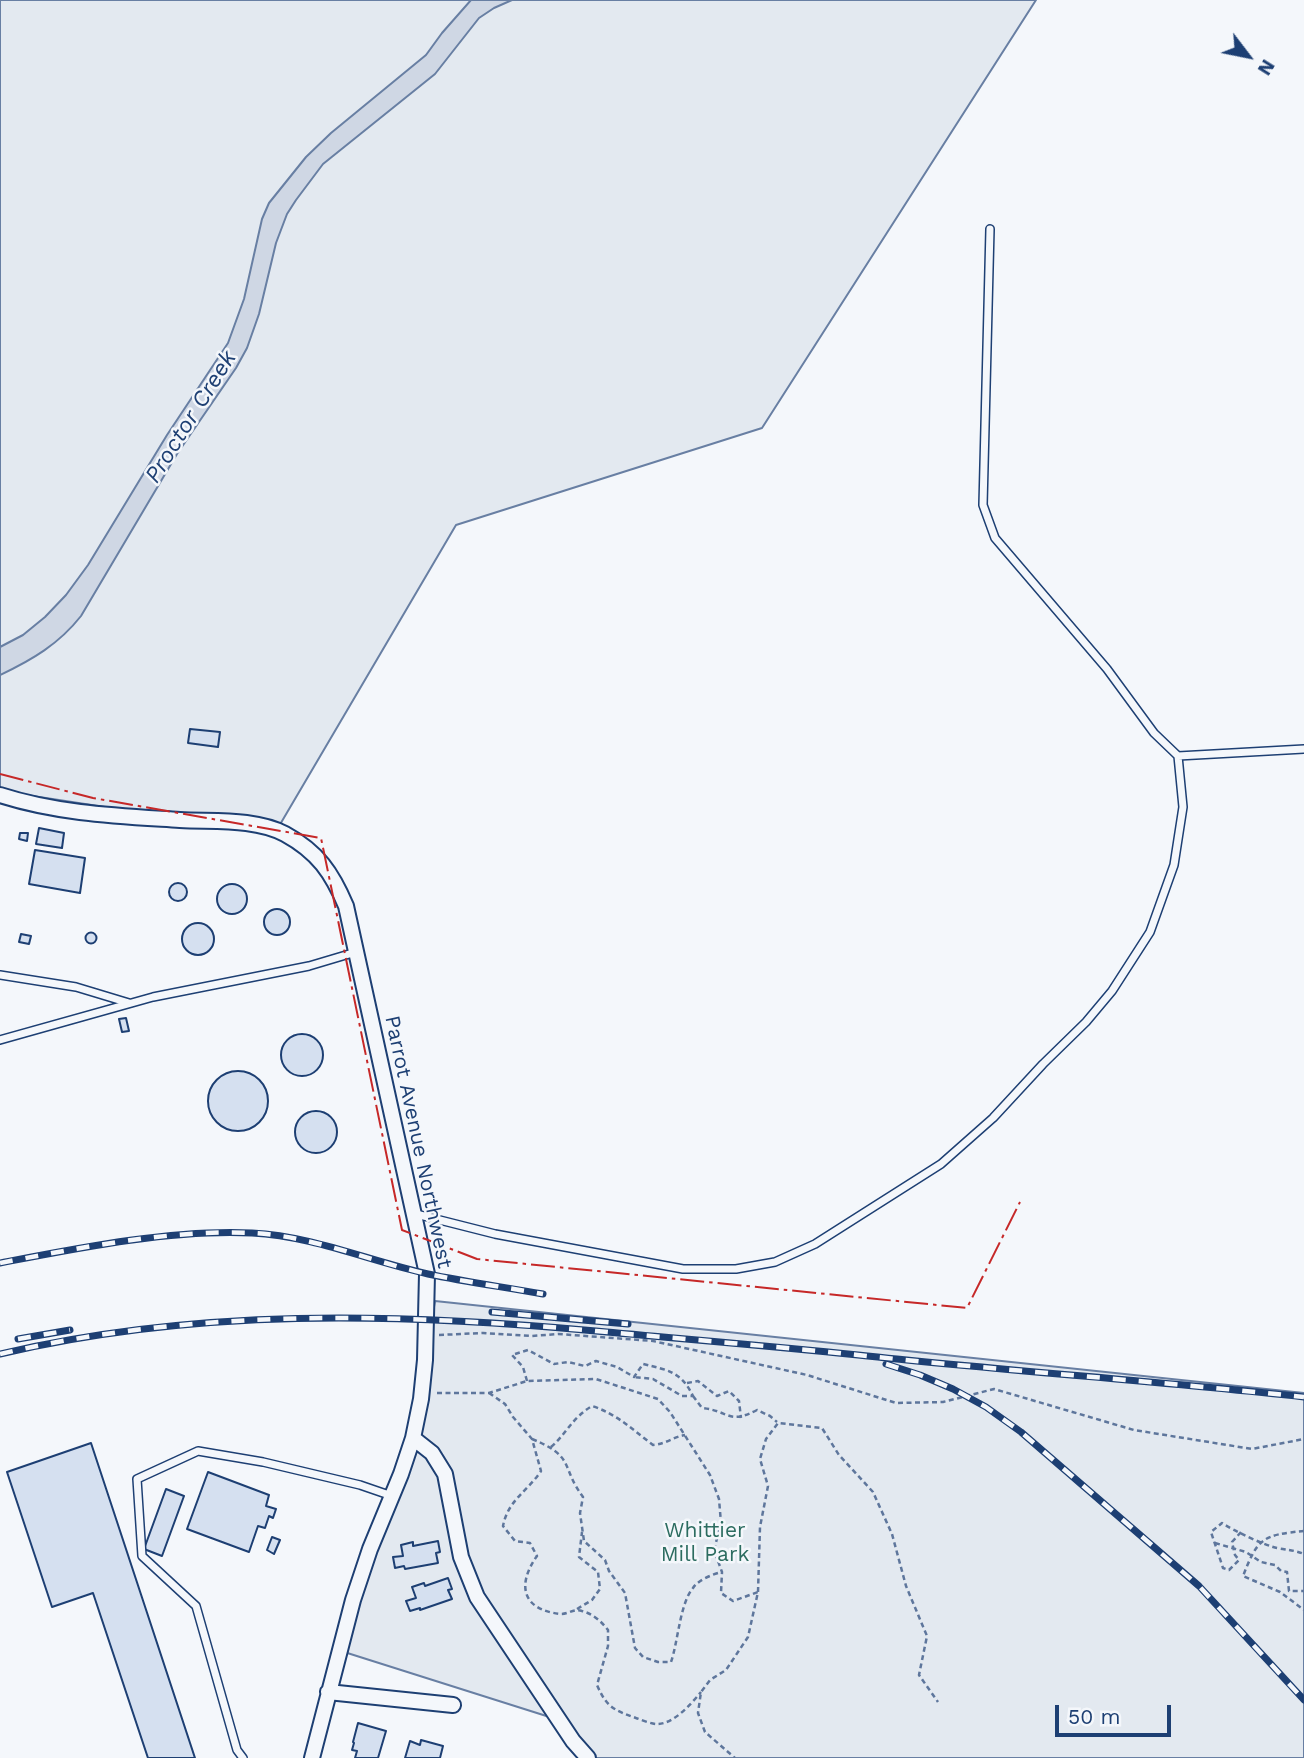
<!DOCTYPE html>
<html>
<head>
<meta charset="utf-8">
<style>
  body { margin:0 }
  #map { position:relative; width:1304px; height:1758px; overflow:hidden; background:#f4f7fb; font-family:"Work Sans",sans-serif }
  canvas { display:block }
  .north { position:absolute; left:1213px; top:21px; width:70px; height:70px; -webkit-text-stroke:5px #f4f7fb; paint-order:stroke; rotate:122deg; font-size:19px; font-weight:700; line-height:28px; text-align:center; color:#1d3f73 }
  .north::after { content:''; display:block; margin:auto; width:24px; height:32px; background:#1d3f73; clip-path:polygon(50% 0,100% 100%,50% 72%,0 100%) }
  .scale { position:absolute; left:1055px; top:1705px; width:116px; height:32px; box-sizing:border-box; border:4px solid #1d3f73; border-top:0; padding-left:9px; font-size:21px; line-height:24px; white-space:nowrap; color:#1d3f73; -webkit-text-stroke:5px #f4f7fb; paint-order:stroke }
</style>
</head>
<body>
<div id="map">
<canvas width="1304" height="1758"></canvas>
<div class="north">N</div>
<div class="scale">50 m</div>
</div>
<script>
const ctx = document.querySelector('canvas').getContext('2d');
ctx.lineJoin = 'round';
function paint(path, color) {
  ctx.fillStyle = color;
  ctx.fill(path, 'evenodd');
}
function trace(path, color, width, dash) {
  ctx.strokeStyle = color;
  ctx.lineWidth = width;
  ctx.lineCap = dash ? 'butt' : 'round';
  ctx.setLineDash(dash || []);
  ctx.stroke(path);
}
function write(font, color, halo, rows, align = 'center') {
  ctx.font = font + ' "Work Sans",sans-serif';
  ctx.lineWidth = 5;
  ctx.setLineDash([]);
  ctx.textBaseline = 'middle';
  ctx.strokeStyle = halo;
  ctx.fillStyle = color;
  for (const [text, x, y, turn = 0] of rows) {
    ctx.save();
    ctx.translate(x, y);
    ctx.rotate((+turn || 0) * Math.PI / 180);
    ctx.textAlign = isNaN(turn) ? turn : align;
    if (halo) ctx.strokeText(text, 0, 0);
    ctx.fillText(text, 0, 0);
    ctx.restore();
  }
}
const green = new Path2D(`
  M0,0H1036L762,428L456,525L275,833L0,791Z
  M435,1301L1304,1393V1758H592L559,1720L341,1651L411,1440Z`);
paint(green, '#e3e9f0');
trace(green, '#687fa3', 2);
const water = new Path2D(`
  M471,0H512L494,8L479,18L435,74L323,164L296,200L287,214L276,243L259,314L247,348L236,368L177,454L81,616C59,644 32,660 0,675V647L23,635L45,617L66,595L88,565L167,435L228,343L244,299L262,219L269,203L306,157L331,133L426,55L442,33Z`);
paint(water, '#cfd7e4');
trace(water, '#687fa3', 2);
const building = new Path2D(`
  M190,729L220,732L218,747L188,743Z
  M39,828L64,833L62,848L36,844Z
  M20,833H28L27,841L19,839Z
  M35,850L85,858L80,893L29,884Z
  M169 892a9 9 0 1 1 18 0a9 9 0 1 1-18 0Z
  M217 899a15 15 0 1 1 30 0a15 15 0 1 1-30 0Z
  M264 922a13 13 0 1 1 26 0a13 13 0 1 1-26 0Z
  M182 939a16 16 0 1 1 32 0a16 16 0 1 1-32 0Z
  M85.5 938a5.5 5.5 0 1 1 11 0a5.5 5.5 0 1 1-11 0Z
  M21,934L31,936L29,944L19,942Z
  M126,1018L129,1031L122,1032L119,1019Z
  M281 1055a21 21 0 1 1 42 0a21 21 0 1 1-42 0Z
  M208 1101a30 30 0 1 1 60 0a30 30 0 1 1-60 0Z
  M295 1132a21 21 0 1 1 42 0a21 21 0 1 1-42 0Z
  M91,1443L195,1758H148L93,1593L52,1607L7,1472Z
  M208,1472L269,1495L266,1506L276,1509L273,1518L269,1516L265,1528L258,1526L249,1552L187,1529Z
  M166,1489L184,1496L162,1556L144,1549Z
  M272,1537L280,1540L274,1554L267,1550Z
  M438,1541L440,1552L436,1553L438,1563L405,1569L404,1566L395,1568L393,1557L403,1556L401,1545L413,1542V1546Z
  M448,1578L452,1589L448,1590L452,1599L420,1610V1608L410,1611L406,1601L416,1598L412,1587L424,1583L425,1586Z
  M358,1723L386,1731L378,1758H355L357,1751L352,1750L354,1743L353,1742Z
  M421,1740L443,1746L440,1758H405L410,1741L420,1745Z`);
paint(building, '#d5e0f0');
trace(building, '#1d3f73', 2);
const service = new Path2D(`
  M1178,756L1304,749
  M0,975L76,987L129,1003
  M0,1040L153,997L309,966L356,952
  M412,1213L495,1234L683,1269H736L775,1262L815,1244L941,1164L993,1118L1043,1064L1086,1022L1112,991L1150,932L1174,865L1183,807L1178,756L1154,733L1107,669L995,538L983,505L990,229
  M243,1758L237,1750L196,1606L142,1556L137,1479L198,1451L263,1462L360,1485L392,1496`);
const minor = new Path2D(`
  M0,795C59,814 119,816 180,820C213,822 255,818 285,834C318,852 332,873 346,906L427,1274L425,1360L421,1399L413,1438L401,1474L370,1549L353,1600L312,1758
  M413,1438L432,1453L445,1474L461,1557L477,1597L573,1741L588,1758
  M328,1692L453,1705`);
trace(service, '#1d3f73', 10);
trace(minor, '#1d3f73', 18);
trace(new Path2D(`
  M439,1335L483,1333L532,1336L558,1334L653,1341L807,1375L896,1403L943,1402L994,1389L1134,1430L1252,1449L1304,1439
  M527,1381L523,1367L512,1355L528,1350L554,1364L568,1362L585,1366L596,1361L617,1367L634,1377L643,1364C667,1370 681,1371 693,1396H682L653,1379L634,1377
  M687,1383L698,1381L717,1396L729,1391L739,1401L741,1418
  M437,1393H489L527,1381L596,1379L658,1399L670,1412L710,1475L719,1499L721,1523L714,1550L722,1572L721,1593L733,1601L758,1592L748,1637L726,1670L710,1680L701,1692L698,1713L705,1732L735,1758
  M489,1393L505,1404L513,1417L532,1439L541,1471C527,1492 508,1500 503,1526L515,1541L530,1543L537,1556C517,1584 521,1610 561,1614C569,1614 574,1608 582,1611C593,1614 601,1621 608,1630V1646L597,1685C607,1708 614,1710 636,1718C642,1720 651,1724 657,1724C674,1724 691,1704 701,1692
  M693,1396L702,1408C730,1411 728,1425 757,1410L770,1416L777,1422
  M532,1439C576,1457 560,1466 583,1497L580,1513L584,1541L605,1560L609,1571L625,1593L635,1648L643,1657L658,1662H671C678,1642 680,1603 693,1588C698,1580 713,1574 722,1572
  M551,1447C567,1433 572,1418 592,1406C617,1414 633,1430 653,1445C666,1444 673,1437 685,1435
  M1304,1531C1262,1535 1258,1538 1243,1576L1280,1592L1304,1610
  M1241,1532L1232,1542L1235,1555L1239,1560L1229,1570L1223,1568L1211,1532L1222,1523C1232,1530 1266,1546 1277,1548C1287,1550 1294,1550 1304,1554
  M1215,1543L1246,1552L1261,1562L1275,1565L1281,1571L1287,1572L1289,1591H1304
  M758,1592L760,1527L768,1486L760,1459L766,1439L778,1423L822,1428L839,1455L873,1492L892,1534L906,1586L927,1636L919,1675L938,1702
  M577,1609L592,1600L600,1589L598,1572L579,1557L582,1532`), '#5e769c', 2.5, [5, 3.5]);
trace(service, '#f4f7fb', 7);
trace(minor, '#f4f7fb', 14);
const rail = new Path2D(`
  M0,1263C78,1248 173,1229 252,1233C313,1236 369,1261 428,1274C466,1282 504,1287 543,1294
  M492,1312L628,1324
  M18,1339L70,1330
  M0,1354C196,1308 397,1313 596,1331C683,1339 771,1346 858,1355C1007,1371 1156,1381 1304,1397
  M886,1364L920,1375L953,1389L986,1407L1021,1432L1199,1586L1304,1700`);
trace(rail, '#1d3f73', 7);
trace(rail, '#f4f7fb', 4.5, [13]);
trace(new Path2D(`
  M0,774L93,798L321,838L402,1230L477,1259L967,1308L1020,1202`), '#c62828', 2, [24, 5, 3.5, 5]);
write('21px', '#1d3f73', '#f4f7fb', [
  ["Parrot Avenue Northwest",418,1142,78]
]);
write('21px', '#2c6c60', '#f4f7fb', [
  ["Whittier",705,1531],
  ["Mill Park",705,1555]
]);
write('italic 23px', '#1d3f73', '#f4f7fb', [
  ["Proctor Creek",191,417,-58]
]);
</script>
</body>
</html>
